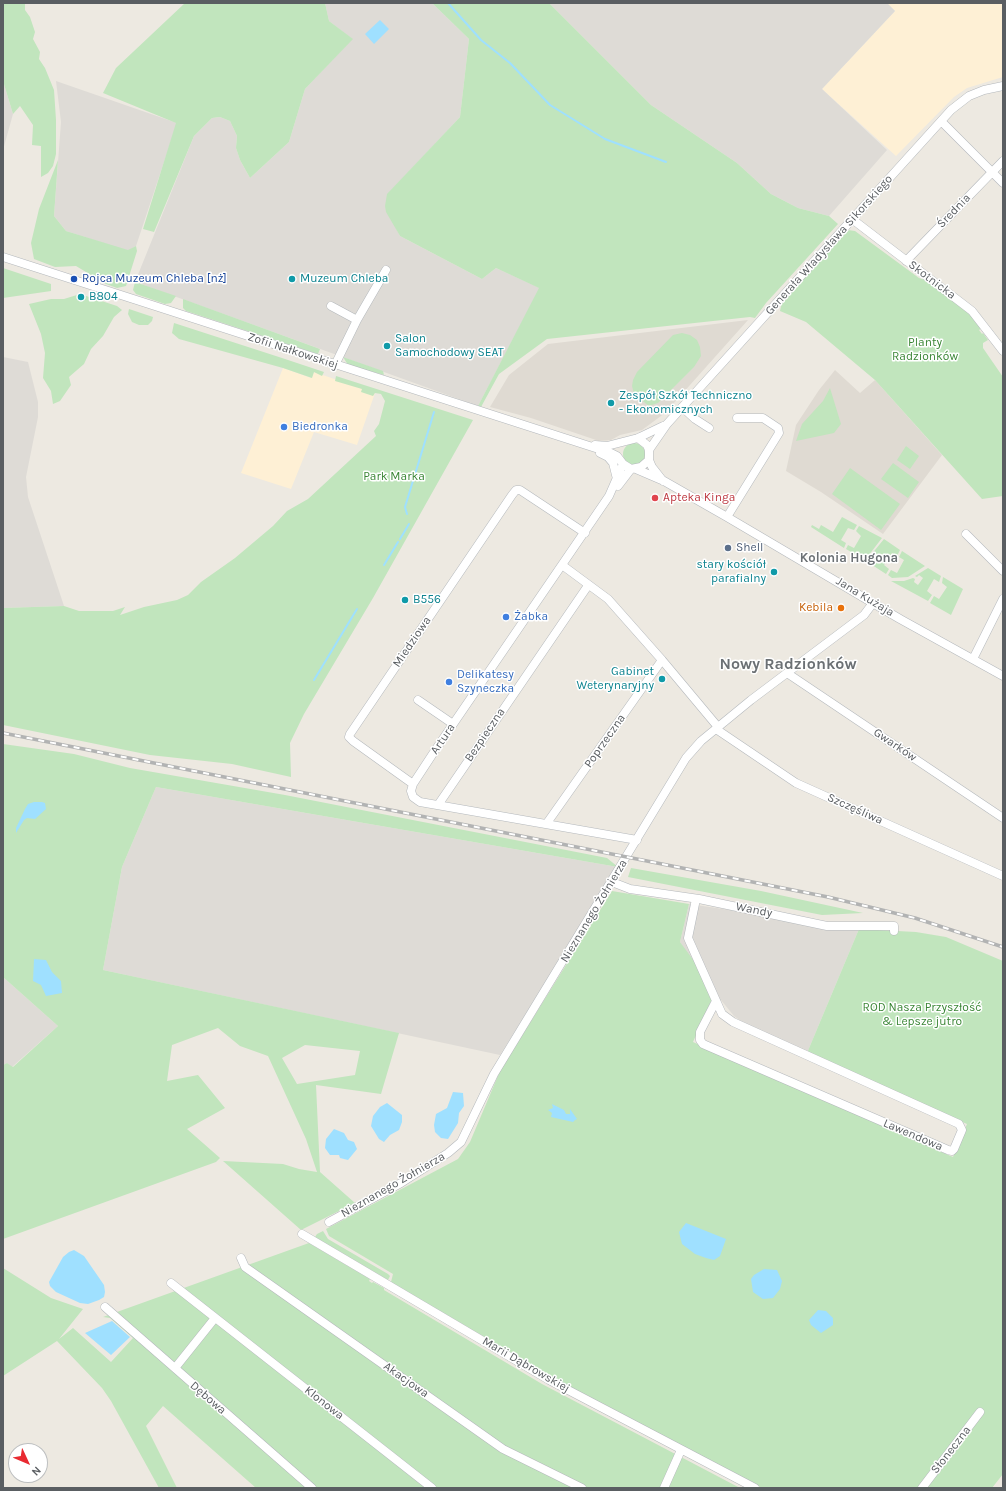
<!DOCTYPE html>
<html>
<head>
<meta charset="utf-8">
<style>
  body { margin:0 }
  #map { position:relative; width:1006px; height:1491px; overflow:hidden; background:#ede9e1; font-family:Karla,sans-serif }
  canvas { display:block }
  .frame { position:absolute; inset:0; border:4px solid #5a5e62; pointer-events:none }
  .north { position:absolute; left:8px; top:1443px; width:40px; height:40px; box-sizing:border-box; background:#fff; border:1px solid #bdbfc0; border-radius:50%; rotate:134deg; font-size:11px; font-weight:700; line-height:16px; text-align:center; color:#5a5e62 }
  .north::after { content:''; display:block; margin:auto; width:14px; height:18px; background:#e92a31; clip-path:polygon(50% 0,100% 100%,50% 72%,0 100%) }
</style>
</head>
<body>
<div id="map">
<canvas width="1006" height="1491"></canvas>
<div class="frame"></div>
<div class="north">N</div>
</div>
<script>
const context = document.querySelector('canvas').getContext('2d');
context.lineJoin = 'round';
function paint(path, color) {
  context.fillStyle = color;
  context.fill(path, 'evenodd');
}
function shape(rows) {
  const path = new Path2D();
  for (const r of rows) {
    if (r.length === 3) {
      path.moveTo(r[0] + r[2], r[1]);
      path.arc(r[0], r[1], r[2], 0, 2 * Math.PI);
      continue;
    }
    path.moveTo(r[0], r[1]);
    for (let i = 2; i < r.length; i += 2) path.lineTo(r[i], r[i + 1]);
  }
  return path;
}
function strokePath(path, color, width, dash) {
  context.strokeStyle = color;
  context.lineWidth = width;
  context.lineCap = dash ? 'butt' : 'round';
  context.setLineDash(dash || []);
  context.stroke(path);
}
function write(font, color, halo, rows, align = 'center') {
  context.font = font + ' Karla,sans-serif';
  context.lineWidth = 3;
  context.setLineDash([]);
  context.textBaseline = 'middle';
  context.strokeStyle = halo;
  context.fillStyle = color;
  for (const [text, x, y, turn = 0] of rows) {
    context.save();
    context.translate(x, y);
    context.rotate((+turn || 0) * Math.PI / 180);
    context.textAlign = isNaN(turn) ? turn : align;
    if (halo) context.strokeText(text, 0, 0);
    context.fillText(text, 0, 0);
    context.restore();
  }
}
const commercial = shape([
  [887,3,1003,3,1003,77,967,88,954,97,896,156,822,89,895,11],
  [283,368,311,378,314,372,375,393,357,445,314,432,291,489,241,473]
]);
const industrial = shape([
  [325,3,432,3,469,39,460,117,388,194,396,228,400,236,482,279,496,268,540,288,478,406,135,282,194,136,212,118,220,117,230,121,237,136,236,148,240,160,250,178,289,142,305,89,352,39,329,21],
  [549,3,887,3,895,11,822,89,887,150,829,216,798,208,771,194,737,163,651,105],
  [3,81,13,114,3,150],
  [56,81,177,123,136,246,128,251,66,231,54,216,61,122],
  [3,357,28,362,38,402,38,417,26,477,28,497,64,606,3,608],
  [156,787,618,867,500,1055,103,970,122,867],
  [689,904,859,929,807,1053,745,1024,734,1016,721,1000,712,999,680,942],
  [3,977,58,1026,12,1067,7,1063,3,1065]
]);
const education = shape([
  [748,320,665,413,642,430,620,435,611,440,599,441,531,418,490,407,509,375,548,344],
  [835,370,860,393,875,380,942,455,883,534,821,492,786,471,796,425,819,390]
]);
const green = shape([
  [3,3,25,3,25,10,30,17,35,32,33,39,40,52,39,59,45,68,54,90,56,120,56,154,53,166,48,173,41,177,41,146,32,145,33,125,20,106,13,114,3,81],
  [185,3,325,3,329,21,353,39,305,89,289,142,250,178,240,160,236,148,237,136,230,121,220,117,212,118,194,136,154,232,143,229,176,123,103,93,116,68],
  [432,3,549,3,651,105,737,163,771,194,798,208,829,216,838,224,766,303,755,318,750,317,547,339,499,374,481,407,478,406,539,288,496,268,482,279,400,236,386,212,385,206,387,194,460,117,469,39],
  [58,160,54,216,66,231,128,250,136,246,137,251,126,286,117,288,106,284,76,266,55,267,34,259,31,243,39,209],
  [848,230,855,231,919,278,928,281,968,312,982,328,979,330,982,334,983,333,988,340,983,343,983,348,1003,377,1003,496,982,499,875,380,806,322,780,311,782,302],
  [3,268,51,284,51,291,3,298],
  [135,282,176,296,171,303,165,304,136,294,133,290],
  [80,294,117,306,122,310,114,317,103,336,91,349,84,364,69,377,71,385,60,401,53,404,51,391,43,378,45,353,41,334,29,304,51,299,64,299],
  [183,299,320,349,318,354,186,311,183,308],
  [129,309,153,317,152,321,148,325,139,325,132,322,128,314],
  [174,323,282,358,324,372,322,376,314,372,312,378,283,368,179,339,172,333],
  [682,333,690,335,697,340,700,347,701,356,694,367,658,403,649,406,634,394,632,386,633,380,637,372,673,335],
  [343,357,383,371,384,375,348,365],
  [336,376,473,420,373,598,304,714,290,743,291,777,232,764,150,755,3,725,3,608,64,606,79,611,113,611,125,607,120,615,144,607,177,600,188,595,201,582,235,558,273,526,287,511,308,499,376,436,374,431,379,424,385,401,381,394,375,393,373,396,361,392,362,389,335,381],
  [830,388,841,424,834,433,796,441,802,424,823,401],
  [634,454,11],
  [906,446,919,456,910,469,897,460],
  [893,463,919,482,908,498,881,479],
  [850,468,900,504,881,530,832,494],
  [842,517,857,525,854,530,848,528,841,540,846,543,844,548,811,527,812,525,819,529,821,525,833,532],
  [859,526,882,538,865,560,846,549,848,545,854,548,861,536,856,531],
  [884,539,900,550,897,556,892,553,884,565,889,569,886,574,866,561],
  [902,551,925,566,908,577,892,578,888,575,891,570,897,573,904,560,899,557],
  [928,568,941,576,939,582,934,579,927,591,932,595,928,601,891,581,904,581,913,578,915,579,914,582,918,585,923,578,919,575,917,577,915,576],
  [943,577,963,589,951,615,930,603,934,596,939,599,947,587,942,583],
  [3,744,74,754,130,768,285,795,607,858,618,867,156,787,122,867,103,970,399,1033,381,1094,316,1085,320,1172,355,1203,301,1230,223,1161,283,1164,299,1169,317,1172,306,1139,268,1056,240,1046,218,1028,172,1045,167,1081,198,1075,225,1108,187,1129,220,1158,216,1162,3,1239,3,1065,7,1063,13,1067,58,1026,3,977],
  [305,1045,360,1051,355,1075,297,1084,282,1058],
  [631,868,761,891,863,913,822,915,628,877],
  [612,891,689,904,680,942,697,965,712,999,693,1042,953,1157,967,1124,807,1053,859,929,916,932,946,937,1003,961,1003,1474,992,1488,762,1488,564,1384,391,1282,393,1274,329,1236,326,1229,458,1159,470,1142,500,1071],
  [323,1231,328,1239,388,1274,390,1276,388,1280,315,1237,317,1234],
  [309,1243,370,1279,369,1281,372,1283,373,1282,384,1288,384,1290,389,1293,542,1384,740,1488,256,1488,163,1406,146,1426,177,1488,159,1488,111,1401,102,1388,57,1341,3,1376,3,1268,51,1298,83,1309,59,1339,73,1328,111,1362,133,1338,110,1318,103,1317]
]);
const water = shape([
  [380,20,389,29,374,44,365,34],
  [34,802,42,802,45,803,46,809,35,819,27,818,24,820,16,833,16,828,25,809,28,804],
  [34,959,46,960,52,972,61,981,62,993,46,996,41,985,33,981],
  [453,1092,463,1093,464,1106,459,1113,458,1123,448,1139,441,1138,435,1132,434,1125,436,1114,447,1108],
  [387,1103,402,1115,402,1122,399,1130,390,1135,384,1142,379,1139,371,1126,373,1116,380,1107],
  [552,1104,564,1110,566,1114,570,1114,570,1109,577,1119,575,1120,573,1122,551,1117,552,1113,548,1110,553,1108],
  [334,1129,344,1133,348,1140,354,1142,357,1149,348,1160,340,1158,339,1155,330,1155,325,1148,326,1139],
  [686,1223,726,1239,720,1256,714,1260,706,1258,695,1254,682,1244,679,1232],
  [74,1250,84,1256,104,1285,105,1292,104,1297,99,1300,88,1304,80,1303,56,1292,50,1286,49,1282,63,1257,69,1252],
  [764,1269,777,1270,782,1281,780,1289,773,1298,763,1299,753,1292,751,1279,754,1275],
  [818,1310,826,1311,833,1318,833,1325,821,1333,811,1325,809,1320],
  [112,1321,130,1337,111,1355,85,1333]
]);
const stream = shape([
  [448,3,481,40,510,63,550,105,605,139,666,162],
  [407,514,405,507,434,412],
  [400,539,409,524],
  [384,565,398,542],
  [314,680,357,609]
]);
const minor = shape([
  [941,121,1003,183],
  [852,219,972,311,1003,351],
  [3,257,611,453,617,456,623,464,631,469,641,467,649,460,649,450,647,445,638,438],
  [906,261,1003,161],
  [331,306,357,320],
  [335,365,357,320,386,270],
  [682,407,695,419,709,428],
  [595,445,607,446,638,438,663,426],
  [649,450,667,424,951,110,969,96,984,90,1003,86],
  [600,453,608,457,613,463,617,479],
  [649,460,652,467,663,481],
  [623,464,609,496,434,752,413,784,411,791,413,797,420,802,637,840],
  [636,469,664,481,727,517,900,619,1003,676],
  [618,486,631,469],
  [727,517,779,433,778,428,763,418,737,418],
  [966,534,1003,571],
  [562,565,608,599,662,660,718,727],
  [973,659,1003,599],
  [787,673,1003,818],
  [418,700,453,724],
  [716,729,796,783,1003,876],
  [413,784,353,741,349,737,350,734,512,495,516,490,520,490,585,533],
  [438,805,587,587],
  [547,823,662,660],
  [612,882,630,889,699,899,827,926,894,926,894,931],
  [696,899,688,938,722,1014,733,1022,959,1124,962,1130,954,1149,952,1151,948,1150,703,1044,700,1040,700,1032,716,1001],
  [329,1222,401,1183,448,1153,461,1142,494,1074,686,758,701,741,751,700,864,615,873,603],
  [302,1234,549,1380,755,1488],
  [241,1258,245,1267,503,1449,582,1488],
  [171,1283,432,1488],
  [105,1307,312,1488],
  [175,1368,215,1318],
  [664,1488,681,1450],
  [922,1488,980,1412]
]);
const rail = shape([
  [3,733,828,897,915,918,1003,947]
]);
const markers = [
  [74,279,4,"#1a4fb4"],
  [292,279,4,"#0f9aa8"],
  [81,297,4,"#0f9aa8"],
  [387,346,4,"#0f9aa8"],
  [611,403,4,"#0f9aa8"],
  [284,427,4,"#3f7fe0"],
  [655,498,4,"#e0444e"],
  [728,548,4,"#5c6f8a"],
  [774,572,4,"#0f9aa8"],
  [405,600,4,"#0f9aa8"],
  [841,608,4,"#e8710a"],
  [506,617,4,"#3f7fe0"],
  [662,679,4,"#0f9aa8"],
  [449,682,4,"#3f7fe0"]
];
const streetNames = [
  ["Średnia",954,211,-46],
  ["Generała Władysława Sikorskiego",829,245,-48],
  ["Skotnicka",932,280,37],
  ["Zofii Nałkowskiej",293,351,18],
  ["Jana Kużaja",865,597,31],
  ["Miedziowa",412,642,-56],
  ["Bezpieczna",485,735,-56],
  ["Artura",443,739,-56],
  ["Poprzeczna",605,741,-55],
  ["Gwarków",895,745,34],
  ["Szczęśliwa",855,809,24],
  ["Wandy",754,910,11],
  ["Nieznanego Żołnierza",594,911,-59],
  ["Lawendowa",913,1135,23],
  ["Nieznanego Żołnierza",393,1185,-30],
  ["Marii Dąbrowskiej",526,1365,30],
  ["Akacjowa",406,1380,35],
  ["Dębowa",208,1398,41],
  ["Klonowa",324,1403,38],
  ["Słoneczna",951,1450,-52]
];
const transitNames = [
  ["Rojca Muzeum Chleba [nż]",82,279]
];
const cultureNames = [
  ["Muzeum Chleba",300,279],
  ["B804",89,297],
  ["Salon",395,339],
  ["Samochodowy SEAT",395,353],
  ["Zespół Szkół Techniczno",619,396],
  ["- Ekonomicznych",619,410],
  ["stary kościół",766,565,"right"],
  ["parafialny",766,579,"right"],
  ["B556",413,600],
  ["Gabinet",654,672,"right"],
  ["Weterynaryjny",654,686,"right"]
];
const parkNames = [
  ["Planty",925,343],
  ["Radzionków",925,357],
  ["Park Marka",394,477],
  ["ROD Nasza Przyszłość",922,1008],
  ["& Lepsze jutro",922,1022]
];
const shopNames = [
  ["Biedronka",292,427],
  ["Żabka",514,617],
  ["Delikatesy",457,675],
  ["Szyneczka",457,689]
];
const healthNames = [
  ["Apteka Kinga",663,498]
];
const serviceNames = [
  ["Shell",736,548]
];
const foodNames = [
  ["Kebila",833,608]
];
const neighbourhoodNames = [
  ["Kolonia Hugona",849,558]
];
const districtNames = [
  ["Nowy Radzionków",788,664]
];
paint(commercial, '#fef0d5');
paint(industrial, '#dedbd6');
paint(education, '#dfdad2');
paint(green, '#c1e5bd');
paint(water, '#9fe0ff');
strokePath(stream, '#9fe0ff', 2);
strokePath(minor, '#b4b8bc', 9);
strokePath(minor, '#fff', 8);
strokePath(rail, '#b2b3b3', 3.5);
strokePath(rail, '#fff', 2, [6]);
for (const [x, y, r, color] of markers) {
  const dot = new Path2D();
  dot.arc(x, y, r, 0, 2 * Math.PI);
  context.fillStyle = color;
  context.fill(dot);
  strokePath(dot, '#fff', 1.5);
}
write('12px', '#5a5e62', '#fff', streetNames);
write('12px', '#164399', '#fff', transitNames, 'left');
write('12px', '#0d838f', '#fff', cultureNames, 'left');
write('12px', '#3a8635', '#fff', parkNames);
write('12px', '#366cbe', '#fff', shopNames, 'left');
write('12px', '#be3a42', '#fff', healthNames, 'left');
write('12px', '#4e5e75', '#fff', serviceNames, 'left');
write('12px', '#c56008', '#fff', foodNames, 'right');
write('bold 13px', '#6b7074', '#fff', neighbourhoodNames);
write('bold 16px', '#6b7074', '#fff', districtNames);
</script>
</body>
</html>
